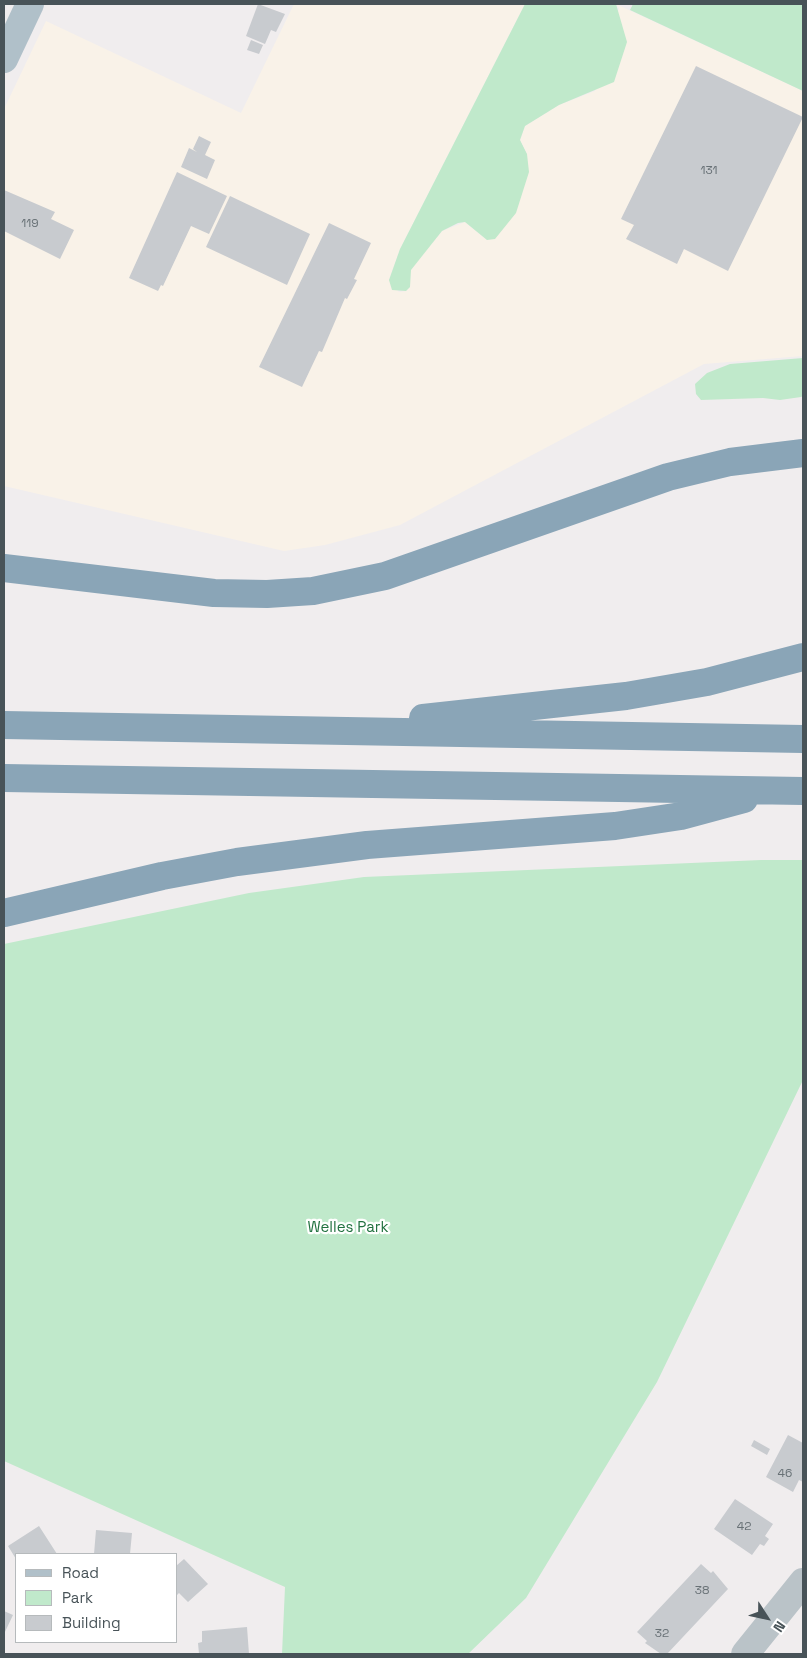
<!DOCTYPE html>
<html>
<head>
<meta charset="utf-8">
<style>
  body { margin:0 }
  #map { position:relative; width:807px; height:1658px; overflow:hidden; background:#f0edee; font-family:"Space Grotesk",sans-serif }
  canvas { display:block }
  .frame { position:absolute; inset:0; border:5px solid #485358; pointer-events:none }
  .legend { position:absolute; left:15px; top:1553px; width:162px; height:90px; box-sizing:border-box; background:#fff; border:1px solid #b6babc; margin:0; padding:6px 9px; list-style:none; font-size:15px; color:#485358 }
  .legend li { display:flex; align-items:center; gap:10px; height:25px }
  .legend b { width:25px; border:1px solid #b6babc }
  .north { position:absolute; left:742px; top:1593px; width:50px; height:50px; -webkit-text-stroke:4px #fff; paint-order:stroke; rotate:125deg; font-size:14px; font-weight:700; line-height:20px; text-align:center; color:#485358 }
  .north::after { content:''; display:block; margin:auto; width:18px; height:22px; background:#485358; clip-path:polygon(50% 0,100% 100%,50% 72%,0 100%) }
</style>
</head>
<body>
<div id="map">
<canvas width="807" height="1658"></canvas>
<div class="frame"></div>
<ul class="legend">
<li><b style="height:6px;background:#b0c0c9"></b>Road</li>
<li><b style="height:14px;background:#c0e9cb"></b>Park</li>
<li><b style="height:14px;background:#c8cbcf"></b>Building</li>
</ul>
<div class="north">N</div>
</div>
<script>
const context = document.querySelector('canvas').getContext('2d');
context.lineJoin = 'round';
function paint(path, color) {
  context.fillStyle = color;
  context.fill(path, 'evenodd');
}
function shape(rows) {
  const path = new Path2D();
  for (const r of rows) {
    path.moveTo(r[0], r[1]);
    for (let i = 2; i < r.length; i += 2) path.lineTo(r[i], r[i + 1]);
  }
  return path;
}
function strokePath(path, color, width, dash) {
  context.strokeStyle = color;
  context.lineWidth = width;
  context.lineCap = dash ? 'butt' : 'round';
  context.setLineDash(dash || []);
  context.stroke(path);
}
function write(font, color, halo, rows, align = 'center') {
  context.font = font + ' "Space Grotesk",sans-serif';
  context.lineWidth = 4.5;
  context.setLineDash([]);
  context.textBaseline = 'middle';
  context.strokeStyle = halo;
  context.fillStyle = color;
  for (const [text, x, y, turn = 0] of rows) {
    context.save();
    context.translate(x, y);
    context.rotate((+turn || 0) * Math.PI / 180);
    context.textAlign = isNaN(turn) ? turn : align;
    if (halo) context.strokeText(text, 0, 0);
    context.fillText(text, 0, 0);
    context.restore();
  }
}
const commercial = shape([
  [294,4,525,4,400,249,389,280,399,292,406,291,410,287,410,270,442,231,465,222,487,240,527,154,520,140,525,126,559,105,595,91,619,8,616,4,803,91,803,356,704,364,400,525,325,545,284,551,4,486,4,109,46,21,241,113]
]);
const green = shape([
  [525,4,616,4,627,42,614,82,559,105,525,126,520,140,527,154,529,172,516,213,495,239,487,240,465,222,458,223,442,231,411,270,410,287,406,291,392,290,389,280,400,249],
  [633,4,803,4,803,91,630,10],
  [803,358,803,396,801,397,780,400,763,398,701,400,696,394,695,384,707,373,730,364],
  [761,860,803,860,803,1080,657,1382,526,1598,468,1654,282,1654,285,1587,4,1461,4,944,249,893,364,877]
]);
const building = shape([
  [258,4,285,14,276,32,271,30,265,44,246,36],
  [251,40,263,45,259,54,247,50],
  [696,66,803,117,728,271,684,249,677,264,626,239,634,225,621,219],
  [199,136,211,142,205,155,215,160,207,179,181,167,189,148,197,152,193,149],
  [177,172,227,196,209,234,191,226,163,286,161,285,158,291,129,278],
  [4,190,55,212,51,219,74,230,60,259,4,231],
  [230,196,310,234,287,285,206,247],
  [329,223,371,243,354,279,357,280,347,299,345,298,322,352,319,351,302,387,259,367],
  [788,1435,803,1443,803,1482,799,1480,793,1492,766,1477],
  [754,1440,770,1449,767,1455,751,1446],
  [735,1499,773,1524,765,1536,769,1539,764,1546,760,1544,752,1555,714,1529],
  [39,1526,57,1554,16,1554,16,1559,8,1546],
  [96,1530,132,1533,130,1554,94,1554],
  [184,1559,208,1584,188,1602,179,1593,176,1596,176,1566],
  [701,1564,711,1573,713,1571,728,1589,667,1654,661,1654,645,1643,647,1641,637,1632],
  [4,1611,13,1615,4,1634],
  [247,1627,249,1654,199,1654,198,1643,202,1642,202,1631]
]);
const minor = shape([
  [745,1654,803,1582]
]);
const major = shape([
  [4,59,30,4]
]);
const highway = shape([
  [4,568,214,593,267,594,313,591,385,576,668,477,730,462,803,453],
  [423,718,626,696,707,682,803,657],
  [4,725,803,739],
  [4,778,803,791],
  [4,913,162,876,237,862,367,845,615,826,681,816,744,799]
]);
const numberNames = [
  ["131",709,171],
  ["119",30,224],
  ["46",785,1474],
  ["42",744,1527],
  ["38",702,1591],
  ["32",662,1634]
];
const parkNames = [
  ["Welles Park",348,1228]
];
paint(commercial, '#f9f2e8');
paint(green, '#c0e9cb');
paint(building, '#c8cbcf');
strokePath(minor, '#bac3c8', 28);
strokePath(major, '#b0c0c9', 28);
strokePath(highway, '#8aa5b7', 28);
write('12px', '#687176', null, numberNames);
write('15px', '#21713f', '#fff', parkNames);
</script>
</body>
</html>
